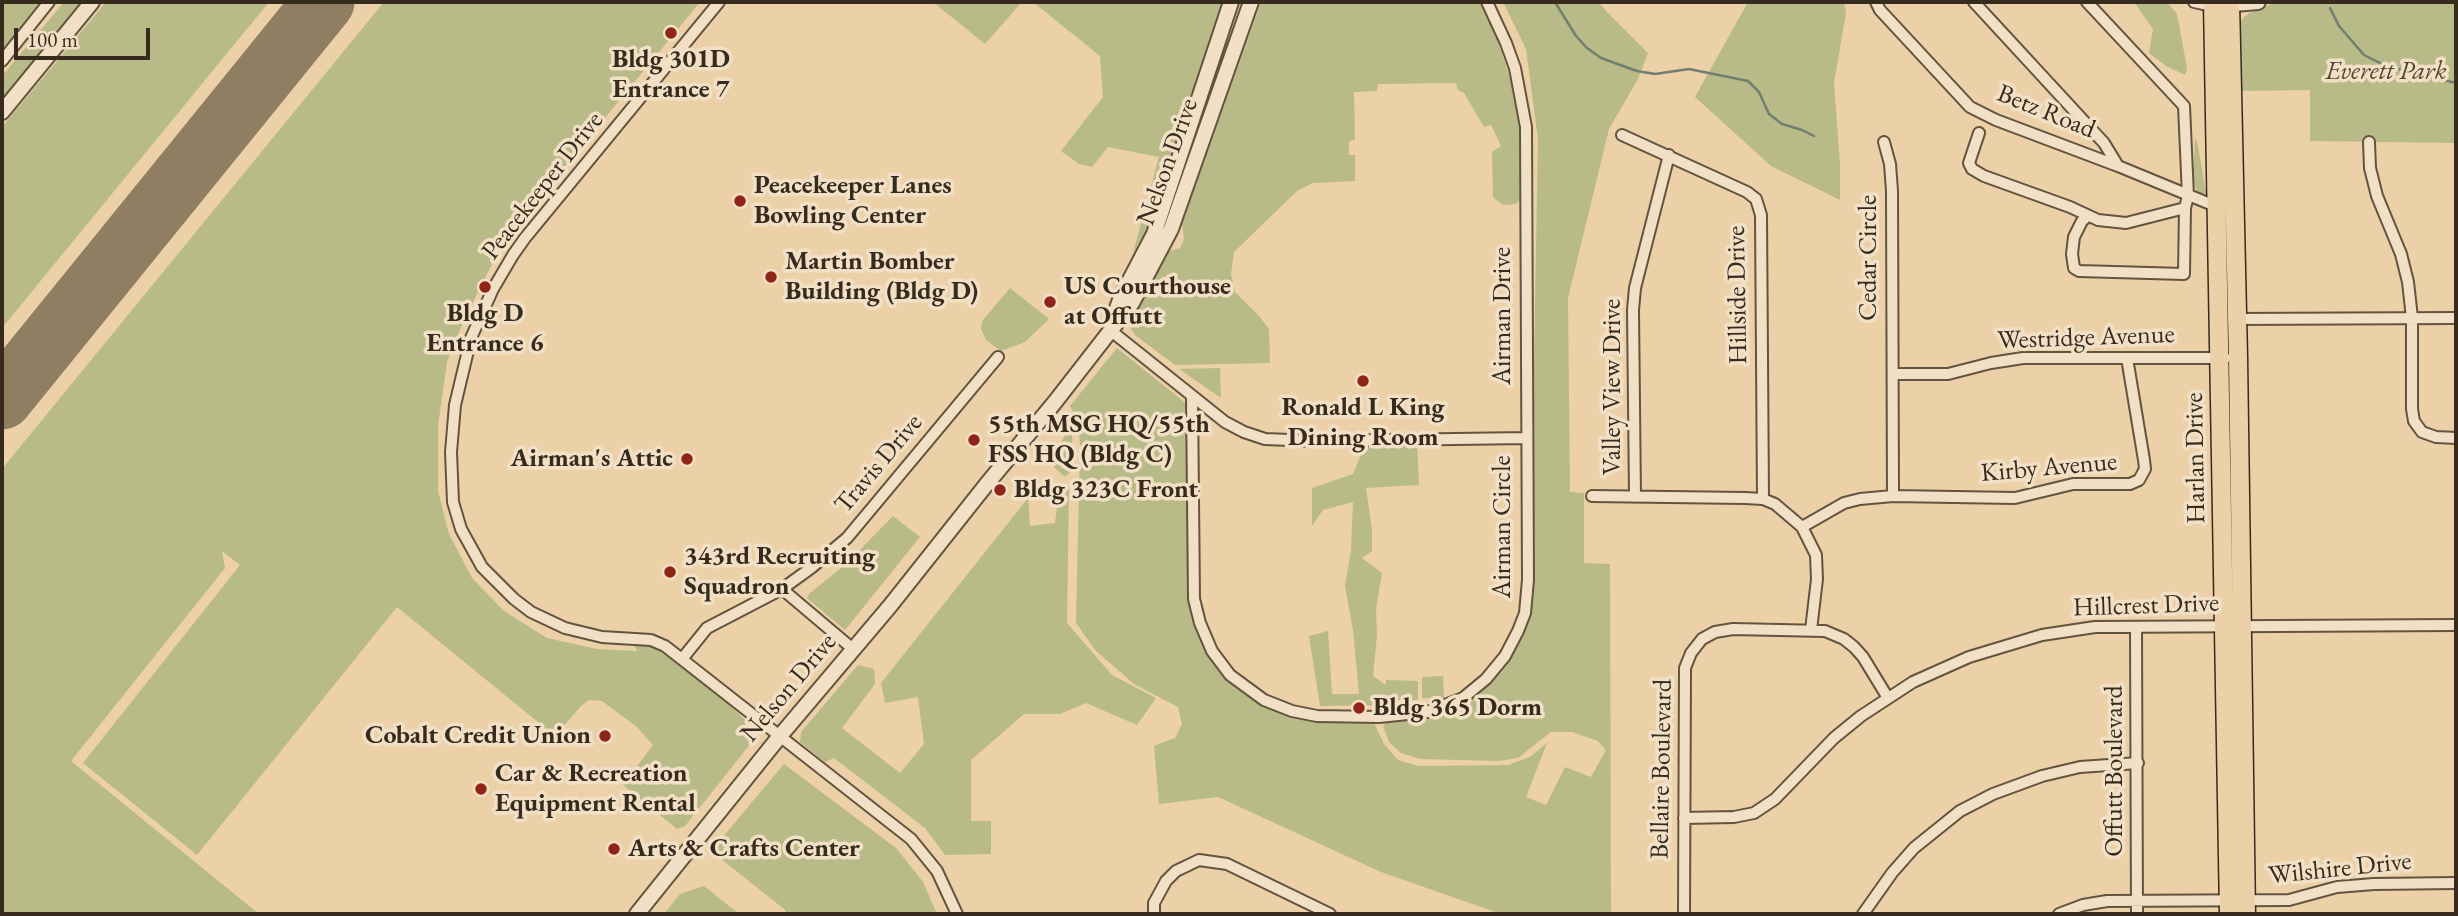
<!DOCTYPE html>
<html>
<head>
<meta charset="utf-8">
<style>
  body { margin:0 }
  #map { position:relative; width:2458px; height:916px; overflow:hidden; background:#ebd0a8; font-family:"EB Garamond",serif }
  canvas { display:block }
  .frame { position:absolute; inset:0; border:4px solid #362b1c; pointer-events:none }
  .scale { position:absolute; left:14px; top:28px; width:136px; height:32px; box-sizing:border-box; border:4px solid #362b1c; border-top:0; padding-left:9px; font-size:21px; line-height:24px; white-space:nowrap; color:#362b1c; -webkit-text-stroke:5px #f2e0c6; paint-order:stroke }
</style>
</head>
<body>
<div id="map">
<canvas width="2458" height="916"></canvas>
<div class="frame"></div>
<div class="scale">100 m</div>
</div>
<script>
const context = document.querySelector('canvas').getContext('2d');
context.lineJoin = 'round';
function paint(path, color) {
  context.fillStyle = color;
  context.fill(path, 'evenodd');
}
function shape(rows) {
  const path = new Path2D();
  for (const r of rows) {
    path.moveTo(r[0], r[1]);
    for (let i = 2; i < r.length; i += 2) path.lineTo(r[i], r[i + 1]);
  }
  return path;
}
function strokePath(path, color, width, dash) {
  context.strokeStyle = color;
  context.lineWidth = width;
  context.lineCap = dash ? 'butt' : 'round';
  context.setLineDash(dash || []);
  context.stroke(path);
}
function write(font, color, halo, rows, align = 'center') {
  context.font = font + ' "EB Garamond",serif';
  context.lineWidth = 7;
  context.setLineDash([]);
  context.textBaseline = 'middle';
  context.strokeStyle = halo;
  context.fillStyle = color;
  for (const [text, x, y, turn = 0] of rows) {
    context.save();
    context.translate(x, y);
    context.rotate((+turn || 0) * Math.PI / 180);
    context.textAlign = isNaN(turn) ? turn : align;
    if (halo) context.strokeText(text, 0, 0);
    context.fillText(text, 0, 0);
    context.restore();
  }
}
const green = shape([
  [2,2,41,2,2,51],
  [64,2,84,2,2,102,2,76],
  [106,2,269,2,2,328,2,127],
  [384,2,700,2,503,242,464,320,447,362,438,426,438,491,449,534,472,578,504,611,547,638,597,649,637,651,634,644,654,644,720,696,759,733,685,826,677,829,623,785,653,745,637,727,602,701,589,700,581,706,555,736,397,607,197,855,83,763,240,565,222,551,225,568,71,761,259,914,2,914,2,469],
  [933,2,1022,2,985,44],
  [1033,2,1223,2,1145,233,1133,253,1159,157,1108,147,1092,167,1079,164,1061,151,1103,97,1100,56],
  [1261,2,1479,2,1496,36,1512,83,1520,131,1522,198,1516,204,1503,205,1493,197,1492,152,1501,146,1491,125,1484,127,1464,93,1458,90,1456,83,1378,84,1377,91,1354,92,1355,140,1349,141,1349,155,1355,155,1355,181,1313,183,1297,191,1234,252,1231,274,1235,292,1260,317,1269,329,1270,363,1175,365,1135,335,1131,329,1130,323,1169,251,1180,248,1184,239,1182,224],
  [1503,2,1599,2,1605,10,1648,53,1638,79,1609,129,1568,298,1570,492,1584,493,1584,563,1610,564,1611,914,1501,914,1381,872,1218,797,1159,804,1154,746,1175,738,1182,724,1178,707,1134,684,1095,650,1076,623,1080,444,1078,421,1070,406,1117,348,1188,405,1189,586,1193,618,1202,641,1220,670,1248,696,1274,710,1307,720,1373,721,1384,744,1398,760,1419,766,1508,765,1530,757,1547,743,1526,797,1546,805,1565,767,1591,777,1606,750,1598,741,1572,732,1551,732,1518,758,1499,761,1420,759,1401,753,1389,742,1383,726,1387,722,1434,715,1476,695,1508,663,1528,623,1534,584,1534,362,1538,139,1526,49],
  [1748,2,1844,2,1846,13,1834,83,1840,164,1840,200,1771,166,1695,97],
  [2134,2,2167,2,2177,14,2187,68,2185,75,2166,66,2149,53,2153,29],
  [2277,2,2456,2,2456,143,2310,141,2310,90,2241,91,2240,21,2249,13],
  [2195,137,2198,146,2206,193,2198,193,2193,181],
  [1010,288,1049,319,1025,342,1001,351,986,340,981,329,982,321],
  [1220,368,1221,398,1179,369],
  [1065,435,1072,435,1073,469,1065,477,1054,467,1067,447,1061,443],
  [1417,444,1419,485,1366,488,1372,530,1372,551,1362,558,1382,573,1376,609,1377,635,1373,676,1386,685,1386,680,1418,681,1418,700,1393,700,1395,705,1320,706,1309,636,1328,631,1332,694,1359,694,1353,630,1345,586,1351,550,1353,502,1323,510,1312,526,1312,488,1353,474,1365,445],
  [1069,488,1067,623,1112,675,1156,698,1137,725,1086,703,1060,714,1024,714,971,760,971,821,991,821,991,854,945,855,925,828,834,758,825,762,800,742,801,732,858,665,874,669,875,684,842,728,900,773,924,744,918,697,885,703,881,683,1028,498,1030,526,1055,523,1058,498],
  [893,516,920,537,845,630,807,598,809,594,847,563],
  [1443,676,1444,698,1422,698,1422,677],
  [784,764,896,848,923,882,937,914,787,914,784,909,711,851],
  [704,886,739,914,664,914,680,894]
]);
const stream = shape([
  [1555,2,1576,36,1587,48,1601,58,1637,71,1655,74,1689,69,1748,81,1759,92,1769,114,1782,124,1802,130,1814,136],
  [2330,8,2339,26,2364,55,2386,66,2456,83]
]);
const runway = shape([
  [2,399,324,2]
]);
const minor = shape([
  [719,2,525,238,513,255,493,289,471,338,455,405,451,452,453,502,461,529,482,567,514,599,531,612,565,628,602,637,651,640,665,646,911,839,937,871,957,914],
  [1876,2,1880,10,1970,107,1996,120,2118,166],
  [1974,2,2104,143,2118,166,2220,208],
  [2087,2,2184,106,2188,196,2185,208,2184,274,2079,271,2074,268,2072,254,2074,237,2082,221,2088,216],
  [2194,2,2213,6],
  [2,61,49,2],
  [1979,133,1969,163,1972,169,1984,176,2070,207,2098,220,2126,223,2185,208],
  [1622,135,1747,192,1756,199,1761,215,1763,499],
  [1884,142,1890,164,1892,191,1893,496],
  [2369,142,2370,168,2377,196,2401,254,2408,282,2412,318,2412,409,2414,421,2422,432,2436,437,2456,438],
  [2233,319,2456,318],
  [1110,330,1225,422,1244,432,1265,439,1315,441,1526,438],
  [1894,374,1948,374,1991,363,2023,358,2225,358],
  [1192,396,1194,599,1200,623,1212,651,1230,675,1264,700,1292,711,1317,716,1379,717,1427,712,1463,698,1486,679,1505,656,1518,631,1525,613,1528,580,1526,127,1515,68,1506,43,1487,2],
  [1592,496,1745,498,1763,499,1775,504,1802,527,1816,555,1817,579,1811,630],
  [1635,497,1633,310,1635,288,1669,155],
  [1802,527,1844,503,1860,499,1893,496,2015,498,2073,484,2130,484,2139,480,2145,469,2144,460,2127,358],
  [782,589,853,649],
  [2136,628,2137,914],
  [682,659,707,628,782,589,811,568,847,538,998,357],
  [1684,818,1734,817,1754,813,1775,799,1834,738,1861,716,1913,682,1969,657,2042,635,2095,627,2456,625],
  [1154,914,1154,903,1166,881,1176,871,1199,860,1227,864,1330,914],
  [1684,914,1685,668,1691,653,1702,639,1715,632,1733,629,1825,631,1844,639,1854,647,1863,657,1888,698],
  [1863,914,1892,873,1914,848,1960,811,1993,794,2042,776,2080,767,2138,763],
  [2059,914,2083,905,2107,901,2289,900,2337,887,2374,884,2456,883]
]);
const tertiary = shape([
  [2222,5,2258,2],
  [2,112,92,2],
  [1111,325,1121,297,1154,234,1231,2],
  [637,914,780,736,890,606,986,485,1055,402,1132,303,1171,229,1251,2]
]);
const primary = shape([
  [2213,2,2229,914],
  [2230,2,2238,357,2246,914]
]);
const markers = [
  [671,33,7,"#8f2418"],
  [740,201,7,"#8f2418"],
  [771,277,7,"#8f2418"],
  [485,287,7,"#8f2418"],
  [1050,302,7,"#8f2418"],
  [1363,381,7,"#8f2418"],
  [974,440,7,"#8f2418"],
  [687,459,7,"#8f2418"],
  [1000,490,7,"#8f2418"],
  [670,572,7,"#8f2418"],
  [1359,708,7,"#8f2418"],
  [605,736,7,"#8f2418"],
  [481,789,7,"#8f2418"],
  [614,849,7,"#8f2418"]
];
const poiNames = [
  ["Bldg 301D",671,60,"center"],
  ["Entrance 7",671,90,"center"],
  ["Peacekeeper Lanes",754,186],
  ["Bowling Center",754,216],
  ["Martin Bomber",785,262],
  ["Building (Bldg D)",785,292],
  ["US Courthouse",1064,287],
  ["at Offutt",1064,317],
  ["Bldg D",485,314,"center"],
  ["Entrance 6",485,344,"center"],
  ["Ronald L King",1363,408,"center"],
  ["Dining Room",1363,438,"center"],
  ["55th MSG HQ/55th",988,425],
  ["FSS HQ (Bldg C)",988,455],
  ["Airman's Attic",673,459,"right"],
  ["Bldg 323C Front",1014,490],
  ["343rd Recruiting",684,557],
  ["Squadron",684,587],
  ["Bldg 365 Dorm",1373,708],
  ["Cobalt Credit Union",591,736,"right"],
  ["Car & Recreation",495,774],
  ["Equipment Rental",495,804],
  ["Arts & Crafts Center",628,849]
];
const parkNames = [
  ["Everett Park",2386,72]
];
const streetNames = [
  ["Betz Road",2046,112,22],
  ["Nelson Drive",1168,162,-70],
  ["Peacekeeper Drive",543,186,-52],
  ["Cedar Circle",1869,258,-90],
  ["Hillside Drive",1738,295,-91],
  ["Airman Drive",1503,316,-90],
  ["Westridge Avenue",2086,338,-2],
  ["Valley View Drive",1613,387,-90],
  ["Harlan Drive",2196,458,-91],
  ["Travis Drive",879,464,-50],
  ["Kirby Avenue",2049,468,-5],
  ["Airman Circle",1503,527,-90],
  ["Hillcrest Drive",2146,606,-2],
  ["Nelson Drive",789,688,-50],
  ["Bellaire Boulevard",1662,769,-89],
  ["Offutt Boulevard",2115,771,-90],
  ["Wilshire Drive",2340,869,-6]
];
paint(green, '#b8bb87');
strokePath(stream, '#717f71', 2.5);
strokePath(runway, '#907e62', 61);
strokePath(minor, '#63543f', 14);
strokePath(tertiary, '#63543f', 18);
strokePath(primary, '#362b1c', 21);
strokePath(minor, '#f2e0c6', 10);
strokePath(tertiary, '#f2e0c6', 14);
strokePath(primary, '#ebd0a8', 18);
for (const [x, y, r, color] of markers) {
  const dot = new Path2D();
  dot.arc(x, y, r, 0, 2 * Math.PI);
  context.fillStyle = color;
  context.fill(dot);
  strokePath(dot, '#f2e0c6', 2.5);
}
write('bold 26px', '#362b1c', '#f2e0c6', poiNames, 'left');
write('italic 26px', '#504831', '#f2e0c6', parkNames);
write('26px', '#362b1c', '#f2e0c6', streetNames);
</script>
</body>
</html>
